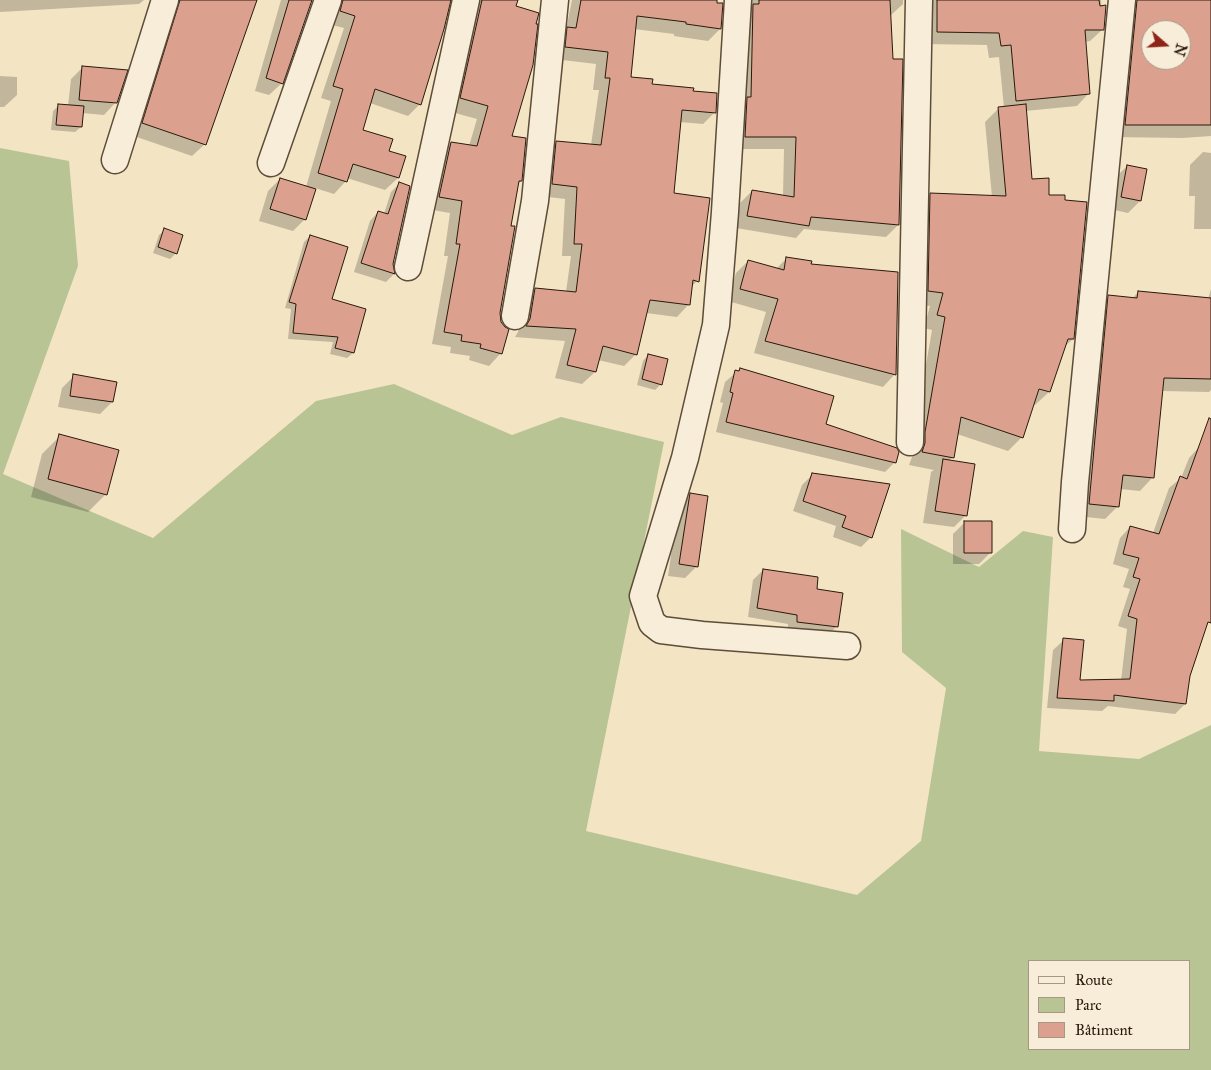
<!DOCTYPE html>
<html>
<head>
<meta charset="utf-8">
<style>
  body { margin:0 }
  #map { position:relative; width:1211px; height:1070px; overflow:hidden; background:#f3e4c3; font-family:"IM FELL Great Primer",serif }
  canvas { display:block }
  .legend { position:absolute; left:1028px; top:960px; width:162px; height:90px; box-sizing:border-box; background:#f7edd8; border:1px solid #a59886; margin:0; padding:6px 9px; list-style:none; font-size:15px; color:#29190c }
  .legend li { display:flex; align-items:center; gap:10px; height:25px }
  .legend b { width:25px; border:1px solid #a59886 }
  .north { position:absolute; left:1141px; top:20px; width:50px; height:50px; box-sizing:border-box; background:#f7edd8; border:1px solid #a59886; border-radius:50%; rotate:109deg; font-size:14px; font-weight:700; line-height:20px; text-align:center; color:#29190c }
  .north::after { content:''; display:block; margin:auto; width:18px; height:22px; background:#8f2418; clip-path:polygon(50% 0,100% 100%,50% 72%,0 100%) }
</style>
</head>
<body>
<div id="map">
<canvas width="1211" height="1070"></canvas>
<ul class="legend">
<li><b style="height:6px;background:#f7edd8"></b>Route</li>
<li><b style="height:14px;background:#b9c495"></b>Parc</li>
<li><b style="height:14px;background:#dca08f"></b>Bâtiment</li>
</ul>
<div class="north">N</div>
</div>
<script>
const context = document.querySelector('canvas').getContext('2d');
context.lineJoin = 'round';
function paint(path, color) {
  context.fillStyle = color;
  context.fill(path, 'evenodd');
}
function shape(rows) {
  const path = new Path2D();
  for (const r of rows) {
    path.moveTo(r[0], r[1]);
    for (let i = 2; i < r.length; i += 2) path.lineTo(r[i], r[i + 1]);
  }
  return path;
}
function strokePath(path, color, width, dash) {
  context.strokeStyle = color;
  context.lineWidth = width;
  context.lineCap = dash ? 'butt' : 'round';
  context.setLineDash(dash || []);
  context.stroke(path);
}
const green = shape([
  [0,148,69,161,78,266,3,474,153,538,316,401,394,384,512,435,561,417,664,442,586,831,857,895,921,841,946,688,902,652,901,529,979,567,1023,531,1053,537,1039,751,1139,759,1211,725,1211,1070,0,1070],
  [1030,961,1190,961,1190,1049,1030,1049]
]);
const shadow = shape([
  [0,0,144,0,139,4,0,12],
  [161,0,255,0,205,144,192,156,131,135],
  [281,0,311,0,282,83,269,95,255,91],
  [324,0,449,0,420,104,408,116,370,103,361,131,387,152,398,178,385,190,347,178,346,181,334,194,315,188,305,219,293,231,259,221,268,191,280,179,306,187,331,101,321,98,344,28,328,24],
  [462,0,515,0,510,137,521,181,518,184,509,227,499,313,501,353,489,366,469,360,470,356,450,353,451,347,432,344,448,256,444,256,450,213,427,209,439,155,451,143,469,146,477,119,448,111],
  [572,0,716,0,720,29,708,41,674,36,674,34,634,29,629,78,651,85,692,92,715,112,703,124,680,122,672,194,697,281,691,287,689,304,677,317,646,313,636,354,624,366,598,360,595,372,582,384,555,378,565,341,515,337,518,332,523,302,536,290,566,292,571,256,562,256,565,199,540,196,544,154,557,142,591,145,599,90,593,90,596,64,554,59,556,41,566,30],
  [748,0,903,0,903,4,890,16,892,60,902,60,898,225,886,237,804,229,796,238,736,228,740,203,752,191,783,196,784,149,733,149],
  [915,0,1101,0,1103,29,1090,41,1084,42,1089,93,1077,106,1025,111,1031,180,1048,197,1073,339,1064,347,1049,392,1035,405,1033,404,1022,437,1008,451,957,434,953,457,949,461,966,515,954,527,923,523,931,472,934,470,909,465,912,457,912,446,932,330,924,328,930,306,915,304,917,208,931,194,992,197,985,122,999,108,1004,108,999,57,989,58,987,45,925,44],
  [1211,0,1211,136,1182,138,1112,137,1124,14,1137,1],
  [1151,30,1181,30,1181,60,1151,60],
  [83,67,116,102,104,115,82,113,81,127,75,132,51,130,53,111,59,105,68,106,71,79],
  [0,76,17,77,17,95,4,107,0,107],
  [1203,152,1211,153,1211,229,1194,229,1195,196,1189,196,1190,165],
  [1127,166,1140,201,1128,213,1110,209,1115,178],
  [399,184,392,264,394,274,386,282,354,272,370,221,378,212,384,214,391,192],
  [165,230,176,253,170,259,153,253,159,235],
  [310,236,330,300,365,310,353,353,347,358,330,354,333,342,288,339,291,309,285,308,304,242],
  [787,258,810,265,895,374,883,387,754,353,766,312,728,301,736,273,748,261,776,269],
  [1211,289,1211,390,1209,392,1162,391,1152,478,1140,491,1120,489,1118,506,1105,519,1076,516,1096,309,1109,297,1132,299,1138,292,1208,299],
  [648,355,661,384,655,390,637,385,643,361],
  [740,369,824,425,895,462,885,472,716,432,723,403,720,402,725,382],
  [74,376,112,402,100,414,58,407,62,388],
  [60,436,106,494,88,512,31,497,42,454],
  [1199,447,1211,451,1211,615,1209,622,1205,626,1189,676,1185,704,1175,714,1108,706,1102,711,1047,708,1053,650,1064,640,1079,681,1121,681,1127,629,1118,626,1130,589,1123,587,1129,569,1113,564,1120,538,1130,527,1153,533,1169,488,1181,478,1189,458],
  [812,475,871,537,861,547,833,537,836,526,793,511,802,485],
  [690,495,697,566,685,578,668,576,678,507],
  [965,522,991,552,979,564,953,564,953,534],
  [763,570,837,626,827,636,787,631,788,624,748,617,753,580]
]);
const building = shape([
  [180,0,257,0,206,145,142,123,180,0],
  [289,0,312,0,283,84,266,78,289,0],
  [343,0,451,0,444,29,421,105,375,89,363,130,393,139,389,151,406,156,399,178,353,164,347,182,318,173,343,89,333,86,355,16,340,11,343,0],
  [482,0,518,0,516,6,539,13,536,24,538,24,533,65,512,136,526,138,522,181,519,181,511,226,515,226,500,313,501,322,505,327,509,329,502,354,480,348,481,344,461,341,462,335,444,332,460,244,456,244,462,201,439,197,451,142,477,146,488,106,460,98,482,0],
  [581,0,717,0,717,3,723,3,721,29,686,24,686,22,637,16,631,77,653,79,652,84,694,88,693,91,717,93,716,113,682,110,674,193,710,198,699,282,693,280,690,305,650,300,637,355,603,346,596,372,567,365,576,329,526,326,530,319,535,288,576,292,582,244,574,244,577,187,552,184,556,141,601,145,610,78,605,78,608,52,565,47,567,27,576,28,581,0],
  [759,0,890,0,893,59,903,59,899,225,811,217,809,226,747,216,752,190,794,197,796,137,745,137,747,97,751,97,753,4,759,4,759,0],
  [937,0,1099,0,1100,6,1106,5,1104,30,1085,30,1090,94,1016,101,1011,45,1001,46,999,33,937,32,937,0],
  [1137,0,1211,0,1211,125,1125,125,1137,0],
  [1151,30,1181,30,1181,60,1151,60,1151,30],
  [82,66,128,70,117,103,79,100,82,66],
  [58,104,84,106,82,127,56,125,58,104],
  [1026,104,1032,179,1049,178,1049,195,1065,195,1065,200,1087,202,1074,339,1068,339,1050,392,1039,389,1023,438,961,417,954,458,922,452,925,443,925,432,945,317,937,315,943,293,928,291,930,193,1006,196,998,107,1026,104],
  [1127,165,1147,169,1141,201,1121,197,1127,165],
  [280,178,316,189,306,220,270,209,280,178],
  [399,182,410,186,393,264,395,274,361,263,378,211,388,214,399,182],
  [164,228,183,235,177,254,158,247,164,228],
  [310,235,348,247,332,299,366,309,354,353,335,348,338,337,293,333,296,304,289,302,310,235],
  [786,257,812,261,811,264,898,272,896,375,765,341,778,299,740,289,748,260,784,270,786,257],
  [1138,291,1211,298,1211,379,1164,378,1154,478,1123,475,1119,507,1089,504,1108,295,1137,298,1138,291],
  [648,354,668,359,662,385,642,379,648,354],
  [740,368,834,396,826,424,897,448,899,452,896,463,726,422,733,393,730,392,735,370,739,371,740,368],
  [73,374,117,382,113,402,70,396,73,374],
  [1209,418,1211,419,1211,623,1208,622,1190,676,1186,704,1114,695,1114,701,1057,698,1063,638,1084,640,1080,680,1130,679,1137,619,1128,616,1140,579,1133,577,1139,558,1123,554,1130,526,1159,534,1180,476,1187,479,1209,418],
  [59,434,119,450,107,495,48,479,59,434],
  [943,459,975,464,967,516,935,511,943,459],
  [812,473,890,484,872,538,842,527,846,516,803,501,812,473],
  [690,493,708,496,698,567,679,564,690,493],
  [964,521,992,521,992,553,964,553,964,521],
  [763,569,818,577,817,589,843,593,838,627,797,622,797,615,757,608,763,569]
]);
const minor = shape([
  [738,0,725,212,716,325,685,458,643,596,652,623,661,630,702,635,847,646],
  [115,160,165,0],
  [271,163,328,0],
  [408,267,466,0],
  [515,316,535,201,555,0],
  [910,442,919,0],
  [1072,529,1075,482,1122,0]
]);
paint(green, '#b9c495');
paint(shadow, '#0003');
paint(building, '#dca08f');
strokePath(building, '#29190c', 1);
strokePath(minor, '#5c4c3a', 29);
strokePath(minor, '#f7edd8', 26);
</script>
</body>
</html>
